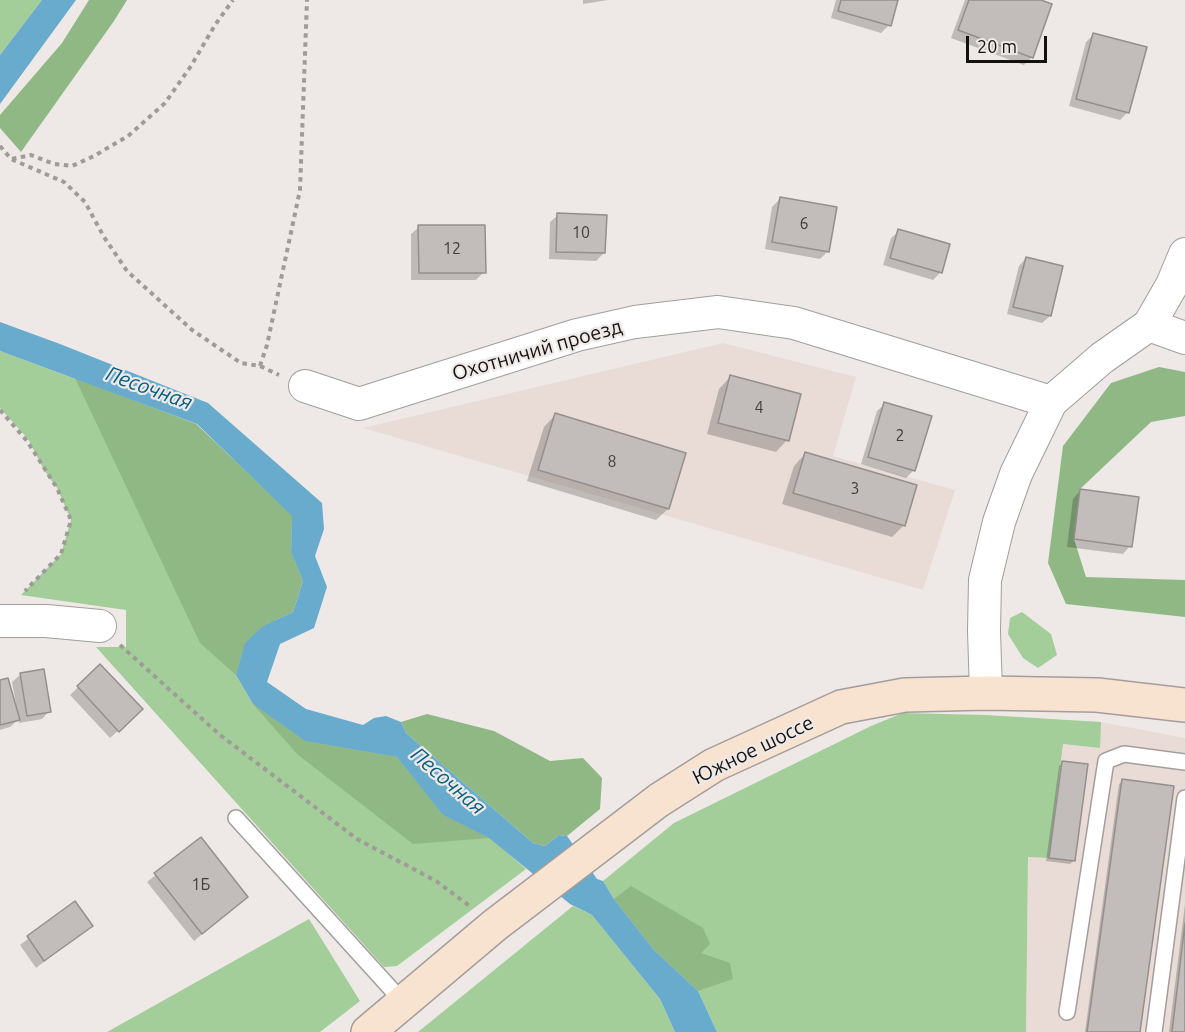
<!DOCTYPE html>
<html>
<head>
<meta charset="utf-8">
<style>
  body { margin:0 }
  #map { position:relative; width:1185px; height:1032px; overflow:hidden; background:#eee9e6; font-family:Ubuntu,sans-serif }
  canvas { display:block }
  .scale { position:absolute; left:966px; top:36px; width:81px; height:27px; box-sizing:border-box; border:3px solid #141211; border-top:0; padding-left:8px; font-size:18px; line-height:21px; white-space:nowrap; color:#141211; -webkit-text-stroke:4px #eee9e6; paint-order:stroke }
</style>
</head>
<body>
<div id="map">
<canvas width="1185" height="1032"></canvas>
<div class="scale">20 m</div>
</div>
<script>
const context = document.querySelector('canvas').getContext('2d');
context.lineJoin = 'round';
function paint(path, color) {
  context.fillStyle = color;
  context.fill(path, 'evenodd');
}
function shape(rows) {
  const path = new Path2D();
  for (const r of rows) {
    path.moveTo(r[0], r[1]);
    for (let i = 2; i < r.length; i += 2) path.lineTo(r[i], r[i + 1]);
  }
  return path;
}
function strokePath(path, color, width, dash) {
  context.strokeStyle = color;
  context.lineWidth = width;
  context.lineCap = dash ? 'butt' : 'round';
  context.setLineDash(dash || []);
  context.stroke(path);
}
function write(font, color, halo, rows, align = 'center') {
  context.font = font + ' Ubuntu,sans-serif';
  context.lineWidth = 4.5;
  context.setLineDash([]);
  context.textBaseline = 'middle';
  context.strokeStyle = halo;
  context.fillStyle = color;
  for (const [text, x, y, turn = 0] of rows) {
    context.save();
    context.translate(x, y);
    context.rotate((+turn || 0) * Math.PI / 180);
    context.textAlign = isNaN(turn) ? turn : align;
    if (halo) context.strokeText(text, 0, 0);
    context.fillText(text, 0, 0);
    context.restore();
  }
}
const built = shape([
  [723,343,856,377,833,456,955,490,923,590,363,428],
  [1101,722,1185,738,1185,1032,1026,1032,1028,857,1049,858,1063,744,1099,748]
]);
const green = shape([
  [0,0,42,0,0,55],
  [0,351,196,424,292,515,291,552,303,581,236,675,253,704,397,757,526,869,397,966,384,967,96,647,126,647,126,610,21,595,61,554,71,520,57,488,44,470,28,439,0,408],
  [1022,612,1051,634,1057,655,1038,668,1023,658,1008,634,1010,618],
  [903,713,986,715,1101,722,1100,748,1063,744,1049,858,1028,857,1026,1032,717,1032,698,991,653,949,614,899,603,881,674,823,871,726],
  [573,906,592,915,660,999,675,1032,418,1032],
  [309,919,360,1001,320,1032,107,1032]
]);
const forest = shape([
  [89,0,127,0,114,21,21,152,0,128,0,115,62,43],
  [1159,367,1185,372,1185,416,1151,422,1080,489,1074,539,1086,577,1185,580,1185,617,1066,604,1048,563,1063,446,1111,383],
  [75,378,196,424,292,515,291,552,303,581,293,612,263,626,245,643,236,675,200,643],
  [253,704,305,741,397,757,443,815,489,838,413,844,297,754],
  [427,714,494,731,550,761,583,758,602,778,600,809,567,836,559,835,545,846,533,843,406,733,401,722],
  [631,886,703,928,710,944,701,953,730,963,733,979,698,991,653,949,614,899]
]);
const water = shape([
  [42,0,76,0,0,104,0,55],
  [0,322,60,344,208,403,322,503,324,529,315,556,327,587,314,628,280,644,267,682,306,709,363,725,374,718,386,716,401,722,406,733,533,843,545,846,559,835,567,836,597,879,603,881,614,899,653,949,698,991,717,1032,675,1032,660,999,592,915,570,904,489,838,443,815,397,757,305,741,253,704,236,675,245,643,263,626,293,612,303,581,291,552,292,516,197,424,0,351]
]);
const shadow = shape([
  [583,0,608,0,583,4],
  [836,0,896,0,889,25,881,33,831,18],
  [965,0,1037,0,1032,57,1024,65,951,38],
  [1094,34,1128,112,1120,120,1069,106,1086,42],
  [780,199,828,251,820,259,765,249,772,207],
  [558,215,604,253,596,261,549,259,550,222],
  [419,227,484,272,476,280,411,280,411,234],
  [899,231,941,272,933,280,883,265,891,238],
  [1026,258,1050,316,1042,323,1007,314,1019,266],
  [730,377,787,440,776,452,707,434,719,389],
  [885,404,914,470,906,478,861,464,877,411],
  [555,415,684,454,668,509,656,520,527,481,544,427],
  [805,454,904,525,892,537,782,504,794,466],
  [1080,491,1130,546,1123,554,1067,547,1073,499],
  [100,666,133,717,110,738,70,695],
  [43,671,49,711,42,719,19,723,19,719,10,727,0,730,0,682,14,705,16,704,12,682,20,675],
  [1063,762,1087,766,1073,861,1070,864,1046,861,1059,766],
  [1122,781,1139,1032,1085,1032,1119,784],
  [200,839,246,897,194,941,147,882],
  [75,903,91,926,36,968,20,945],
  [1185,904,1185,1032,1169,1032]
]);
const building = shape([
  [841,0,898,0,891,26,838,11,841,0],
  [969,0,1041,0,1052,4,1033,58,958,30,969,0],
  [1093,33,1147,47,1129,113,1076,99,1093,33],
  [780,197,837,207,829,252,772,242,780,197],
  [557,213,607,215,605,253,556,252,557,213],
  [418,225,485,225,486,273,419,273,418,225],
  [898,229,950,244,942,273,890,258,898,229],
  [1026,257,1063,266,1051,316,1013,307,1026,257],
  [730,375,801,394,789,441,718,423,730,375],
  [884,402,932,416,915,471,868,457,884,402],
  [555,413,686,453,669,509,538,470,555,413],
  [805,452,917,485,905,526,793,493,805,452],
  [1080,489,1139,497,1132,547,1074,539,1080,489],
  [100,664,143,709,119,732,77,686,100,664],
  [44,669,51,712,27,716,20,673,44,669],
  [8,678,20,720,0,725,0,680,8,678],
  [1062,761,1088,764,1075,861,1049,858,1062,761],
  [1122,779,1174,786,1140,1032,1087,1032,1122,779],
  [201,837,248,897,202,934,154,873,201,837],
  [75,901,93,926,44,961,27,936,75,901],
  [1185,923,1185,1032,1172,1032,1185,923]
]);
const path = shape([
  [0,146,11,159,64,182,85,202,104,237,127,271,192,330,241,363,260,366,279,375],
  [12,159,31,155,54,164,72,166,94,156,128,136,165,103,191,66,215,25,233,0],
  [260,366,267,345,300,190,307,0],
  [0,410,27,441,57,488,71,520,61,554,25,591],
  [120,645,220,735,357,839,436,881,471,907]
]);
const service = shape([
  [236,818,403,1002],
  [1067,1012,1106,761,1124,754,1185,762],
  [1154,1032,1185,798]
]);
const minor = shape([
  [1149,325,1185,338],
  [305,386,359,404,577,335,635,322,718,312,794,323,1051,402],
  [0,621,46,621,100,626],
  [986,693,984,631,985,580,999,522,1016,474,1051,402,1102,358,1149,325,1172,285,1185,254]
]);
const secondary = shape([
  [368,1032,495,925,659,800,714,765,841,707,905,695,986,693,1097,695,1185,705]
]);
const numberNames = [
  ["6",804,224],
  ["10",581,233],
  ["12",452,249],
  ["4",759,408],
  ["2",900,436],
  ["8",612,462],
  ["3",855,489],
  ["1Б",201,885]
];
const streetNames = [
  ["Охотничий проезд",537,350,-16],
  ["Южное шоссе",753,750,-26]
];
const waterNames = [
  ["Песочная",149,388,20],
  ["Песочная",448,781,41]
];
paint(built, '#e9dcd6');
paint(green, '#a3cd99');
paint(forest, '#8fb885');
paint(water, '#68abcd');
paint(shadow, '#0003');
paint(building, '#c2bdba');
strokePath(building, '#948f8d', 1.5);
strokePath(service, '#a39e9c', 18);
strokePath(minor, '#a39e9c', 34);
strokePath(secondary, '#a39e9c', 36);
strokePath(path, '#9f9b99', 4, [4.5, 4.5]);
strokePath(service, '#fff', 15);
strokePath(minor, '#fff', 32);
strokePath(secondary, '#f8e3d1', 33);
write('16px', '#403d3b', null, numberNames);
write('20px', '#141211', '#eee9e6', streetNames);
write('italic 21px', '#055f81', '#eee9e6', waterNames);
</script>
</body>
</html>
